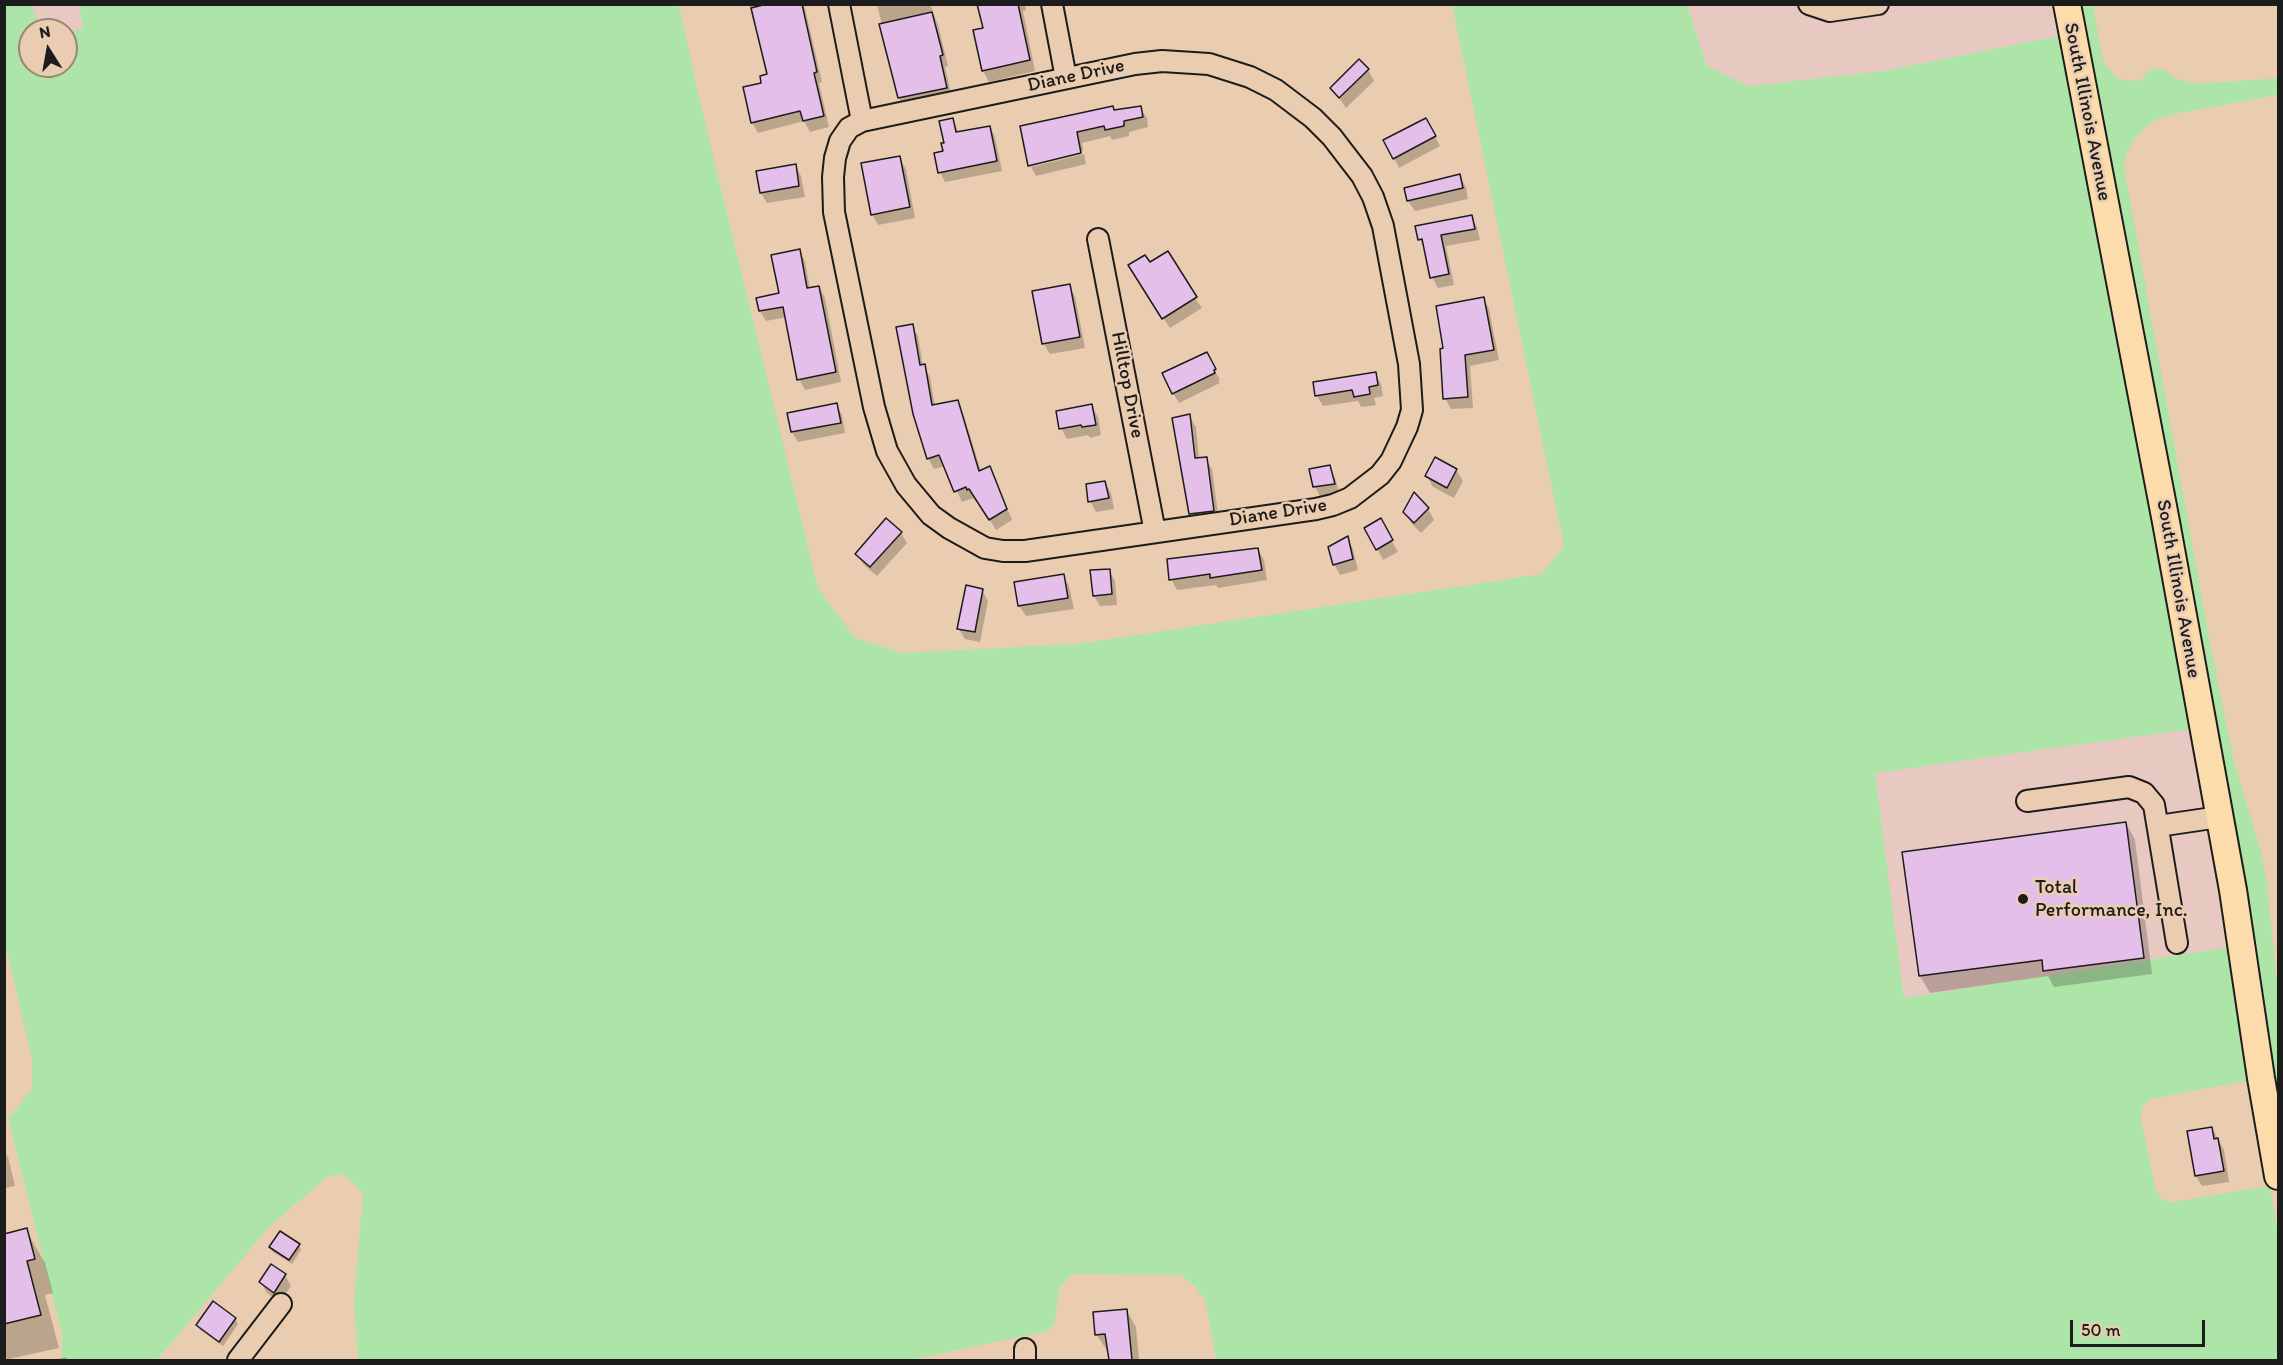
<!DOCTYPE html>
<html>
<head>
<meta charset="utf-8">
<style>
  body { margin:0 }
  #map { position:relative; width:2283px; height:1365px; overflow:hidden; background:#eacdb0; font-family:Itim,sans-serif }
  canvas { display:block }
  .frame { position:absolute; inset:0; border:6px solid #1c1c1c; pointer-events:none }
  .north { position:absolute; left:18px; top:18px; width:60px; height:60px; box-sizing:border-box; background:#eacdb0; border:2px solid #988675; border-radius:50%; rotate:349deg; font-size:16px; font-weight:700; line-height:24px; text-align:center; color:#1c1c1c }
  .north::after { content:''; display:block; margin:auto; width:21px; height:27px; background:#1c1c1c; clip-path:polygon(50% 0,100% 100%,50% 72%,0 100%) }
  .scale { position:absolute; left:2070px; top:1320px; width:135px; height:27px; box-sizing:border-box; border:3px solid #1c1c1c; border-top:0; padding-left:8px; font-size:18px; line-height:21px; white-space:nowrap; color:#1c1c1c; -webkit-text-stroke:4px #eacdb0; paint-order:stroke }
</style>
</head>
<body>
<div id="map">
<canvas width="2283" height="1365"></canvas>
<div class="frame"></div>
<div class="north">N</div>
<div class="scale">50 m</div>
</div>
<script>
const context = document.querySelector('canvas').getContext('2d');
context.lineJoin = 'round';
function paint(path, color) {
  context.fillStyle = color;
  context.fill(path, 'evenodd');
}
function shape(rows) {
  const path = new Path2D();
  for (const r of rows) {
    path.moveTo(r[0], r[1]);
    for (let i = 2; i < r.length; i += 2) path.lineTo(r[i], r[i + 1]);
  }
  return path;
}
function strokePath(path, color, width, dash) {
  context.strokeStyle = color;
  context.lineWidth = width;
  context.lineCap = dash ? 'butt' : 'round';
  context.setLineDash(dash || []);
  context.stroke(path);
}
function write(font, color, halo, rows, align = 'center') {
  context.font = font + ' Itim,sans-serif';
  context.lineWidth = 5;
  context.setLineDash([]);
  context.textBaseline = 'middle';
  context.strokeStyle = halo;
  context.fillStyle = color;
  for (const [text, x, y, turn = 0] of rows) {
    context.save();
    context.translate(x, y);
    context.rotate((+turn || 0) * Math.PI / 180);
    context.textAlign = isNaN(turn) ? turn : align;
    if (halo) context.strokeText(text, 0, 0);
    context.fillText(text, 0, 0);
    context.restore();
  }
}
const built = shape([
  [31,5,79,5,83,28,66,34,66,30,43,30],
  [1687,5,2057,5,2063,35,1884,71,1749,86,1707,66],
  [2191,729,2231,947,1904,998,1875,773]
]);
const green = shape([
  [4,5,31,5,43,30,30,30,30,66,66,66,66,34,83,28,79,5,679,5,700,102,818,588,854,637,901,653,1077,644,1542,574,1564,546,1452,5,1687,5,1707,66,1749,86,1884,71,2063,35,2191,729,1875,773,1904,998,2231,947,2250,1080,2150,1099,2142,1108,2141,1120,2156,1192,2163,1200,2173,1202,2270,1186,2278,1235,2278,1360,1216,1360,1206,1302,1196,1287,1181,1275,1072,1274,1059,1288,1055,1323,1048,1331,910,1360,358,1360,354,1301,363,1193,343,1174,327,1177,270,1226,157,1360,62,1360,62,1335,8,1119,32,1089,32,1058,4,941],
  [2078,5,2093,5,2102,58,2109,69,2117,78,2131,81,2141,80,2148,71,2156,68,2165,70,2175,78,2196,84,2278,78,2278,95,2174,114,2151,122,2136,137,2127,152,2124,167,2208,632,2234,762,2262,855,2267,881,2276,975,2278,980,2278,1118]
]);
const shadow = shape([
  [749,4,804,4,822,82,819,83,829,127,810,132,804,121,758,133,752,122,763,84,769,75,757,28,753,20],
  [877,4,930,4,938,25,948,66,945,67,952,98,905,109,899,98],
  [979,4,1025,4,1026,10,1023,11,1035,71,989,82,983,71,974,31,985,29],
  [1368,70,1374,81,1346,108,1332,88],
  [1140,108,1147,118,1148,127,1129,132,1129,136,1112,140,1110,136,1082,143,1083,151,1031,163,1031,167,1084,154,1086,164,1036,176,1030,165,1022,127],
  [953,120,959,133,990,127,995,137,1002,171,945,182,940,172],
  [1431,129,1440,146,1399,168,1394,158],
  [899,158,906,169,915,218,878,225,872,214],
  [795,165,801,176,805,197,767,203,761,193],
  [1459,176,1466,187,1468,199,1415,211,1408,201],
  [1471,217,1477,227,1480,240,1446,246,1454,285,1438,288,1432,277,1425,250,1420,240],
  [799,251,805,261,810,289,819,287,825,298,841,382,805,390,799,379,787,317,766,321,760,311,758,299,781,295],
  [1149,264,1195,298,1202,308,1170,328,1136,277],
  [1069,286,1075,296,1085,348,1050,354,1044,344],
  [1483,298,1489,309,1499,360,1470,366,1473,408,1451,409,1445,398],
  [912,326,918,336,923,366,930,377,935,406,957,402,963,413,981,471,989,468,995,479,1012,520,996,530,977,499,975,500,973,498,962,502,945,466,934,469,928,458],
  [1206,354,1220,380,1218,381,1220,383,1179,403,1173,393],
  [1375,373,1381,384,1383,396,1374,398,1376,405,1361,407,1358,401,1323,406,1317,396],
  [836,405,842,415,845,433,798,442,792,432,789,414],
  [1091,406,1098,417,1101,435,1090,438,1088,435,1067,439,1061,428],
  [1189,416,1196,427,1199,459,1206,459,1212,469,1219,521,1196,524,1190,514],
  [1435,459,1456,470,1463,481,1454,498,1433,487,1427,476],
  [1329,467,1335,478,1340,495,1321,498,1315,487,1311,470],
  [1105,482,1111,493,1114,509,1096,512,1090,501],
  [1428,509,1434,520,1421,533,1411,523,1405,512],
  [1380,520,1398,552,1383,560,1366,528],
  [901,533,907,543,877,576,863,564,857,554],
  [1347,538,1353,549,1358,570,1340,575,1334,564],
  [1258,549,1264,560,1267,580,1218,588,1216,585,1177,590,1171,579],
  [1109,570,1115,581,1117,605,1100,606,1094,596],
  [1063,576,1069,586,1074,609,1026,616,1019,606],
  [982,590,988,601,980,642,965,639,959,629],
  [2126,823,2135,840,2152,974,2054,987,2048,976,1930,993,1920,976,1904,854],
  [2212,1128,2224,1150,2229,1182,2202,1186,2196,1176],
  [4,1151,8,1157,15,1186,4,1188],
  [26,1230,45,1263,53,1293,45,1295,59,1348,4,1360,4,1235],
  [299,1245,301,1250,292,1264,273,1252,270,1247],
  [285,1275,291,1286,280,1302,267,1293,261,1283],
  [213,1303,235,1319,238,1324,223,1346,200,1330,197,1325],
  [1127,1311,1136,1327,1139,1360,1111,1360,1110,1355,1096,1334],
  [66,1357,68,1360,54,1360]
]);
const building = shape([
  [767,4,802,4,817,72,814,73,824,116,803,121,800,111,751,123,743,87,761,83,760,76,767,74,751,8,767,4],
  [977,4,1018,4,1030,60,982,71,973,30,983,28,977,4],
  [932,12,943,55,940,56,947,88,898,98,879,24,932,12],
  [1359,59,1369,69,1339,98,1330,88,1359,59],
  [1113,106,1114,110,1141,106,1143,117,1124,121,1124,126,1105,130,1104,126,1077,132,1081,153,1028,166,1020,126,1113,106],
  [953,118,956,132,990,126,997,161,938,173,934,153,943,151,941,143,944,143,939,121,953,118],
  [1426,118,1436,136,1393,159,1383,140,1426,118],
  [900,156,910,207,871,215,861,163,900,156],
  [796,164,799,186,760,193,756,171,796,164],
  [1460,174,1463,188,1407,201,1404,188,1460,174],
  [1472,215,1475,229,1441,235,1449,274,1430,278,1422,239,1418,240,1415,226,1472,215],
  [800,249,807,288,819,286,836,372,797,380,783,307,759,311,756,298,779,293,771,255,800,249],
  [1168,251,1197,297,1162,319,1128,265,1145,255,1150,262,1168,251],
  [1070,284,1080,337,1042,344,1032,291,1070,284],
  [1484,297,1494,350,1465,355,1468,397,1443,399,1440,349,1443,348,1436,306,1484,297],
  [913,324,920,365,925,364,932,405,958,400,979,471,990,466,1007,509,989,520,969,489,967,490,966,487,954,492,939,455,927,459,913,414,896,327,913,324],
  [1207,352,1216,369,1214,370,1215,373,1172,394,1162,373,1207,352],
  [1376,372,1378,385,1369,387,1370,394,1354,397,1352,390,1315,396,1313,382,1376,372],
  [837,403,841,423,791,432,787,413,837,403],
  [1092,404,1096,425,1082,427,1081,425,1059,429,1056,411,1092,404],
  [1190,414,1195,458,1207,457,1214,511,1189,514,1172,418,1190,414],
  [1435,457,1457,469,1447,488,1425,476,1435,457],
  [1330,465,1335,484,1313,487,1309,469,1330,465],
  [1105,481,1109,498,1088,502,1086,484,1105,481],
  [1414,492,1429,508,1414,523,1403,512,1414,492],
  [886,518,902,532,870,567,855,554,886,518],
  [1381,518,1393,540,1376,550,1364,528,1381,518],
  [1348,536,1353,559,1333,565,1328,547,1348,536],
  [1258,548,1262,570,1210,578,1210,574,1169,580,1167,559,1258,548],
  [1110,569,1112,594,1093,596,1090,570,1110,569],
  [1064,574,1068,598,1018,606,1014,582,1064,574],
  [966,585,983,589,975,632,957,629,966,585],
  [2126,822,2144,958,2043,971,2042,960,1919,976,1902,852,2126,822],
  [2212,1127,2214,1139,2218,1138,2224,1171,2195,1176,2187,1131,2212,1127],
  [27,1228,35,1259,27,1261,41,1315,4,1324,4,1234,27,1228],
  [280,1231,300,1244,289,1260,269,1247,280,1231],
  [271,1264,286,1274,274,1293,259,1282,271,1264],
  [213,1301,236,1318,219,1342,196,1325,213,1301],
  [1127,1309,1132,1360,1109,1360,1105,1334,1095,1335,1093,1312,1127,1309]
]);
const minor = shape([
  [839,4,862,121],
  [1052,4,1066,78],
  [1809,4,1830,11,1878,4],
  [1162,61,1209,64,1250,77,1276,90,1313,118,1332,137,1362,176,1373,197,1383,226,1409,364,1412,410,1407,427,1391,461,1380,475,1350,498,1333,505,1316,509,1025,551,1003,551,985,548,949,528,931,515,906,485,887,451,874,407,834,212,833,177,835,158,840,141,849,128,862,121,1135,64,1162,61],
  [1098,239,1155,532],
  [2027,801,2129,787,2144,793,2154,805,2177,943],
  [2158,826,2219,817],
  [1025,1349,1025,1360],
  [238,1360,281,1304]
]);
const major = shape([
  [2067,4,2166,522,2233,890,2261,1078,2278,1176]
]);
const markers = [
  [2023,899,6,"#1c1c1c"]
];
const streetNames = [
  ["Diane Drive",1076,76,-12],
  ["South Illinois Avenue",2087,112,79],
  ["Hilltop Drive",1127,385,79],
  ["Diane Drive",1278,513,-9],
  ["South Illinois Avenue",2178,589,80]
];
const poiNames = [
  ["Total",2035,888],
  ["Performance, Inc.",2035,911]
];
paint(built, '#e8c9c1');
paint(green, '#ade4a8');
paint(shadow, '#0003');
paint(building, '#e3bfea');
strokePath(building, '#1c1c1c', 1.5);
strokePath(minor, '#1c1c1c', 24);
strokePath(major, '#1c1c1c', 30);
strokePath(minor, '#eacdb0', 20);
strokePath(major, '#fddcac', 26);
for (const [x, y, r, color] of markers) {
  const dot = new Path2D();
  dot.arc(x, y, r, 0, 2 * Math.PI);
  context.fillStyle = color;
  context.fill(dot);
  strokePath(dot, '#eacdb0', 2);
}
write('20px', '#1c1c1c', '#eacdb0', streetNames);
write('20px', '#1c1c1c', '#eacdb0', poiNames, 'left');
</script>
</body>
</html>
